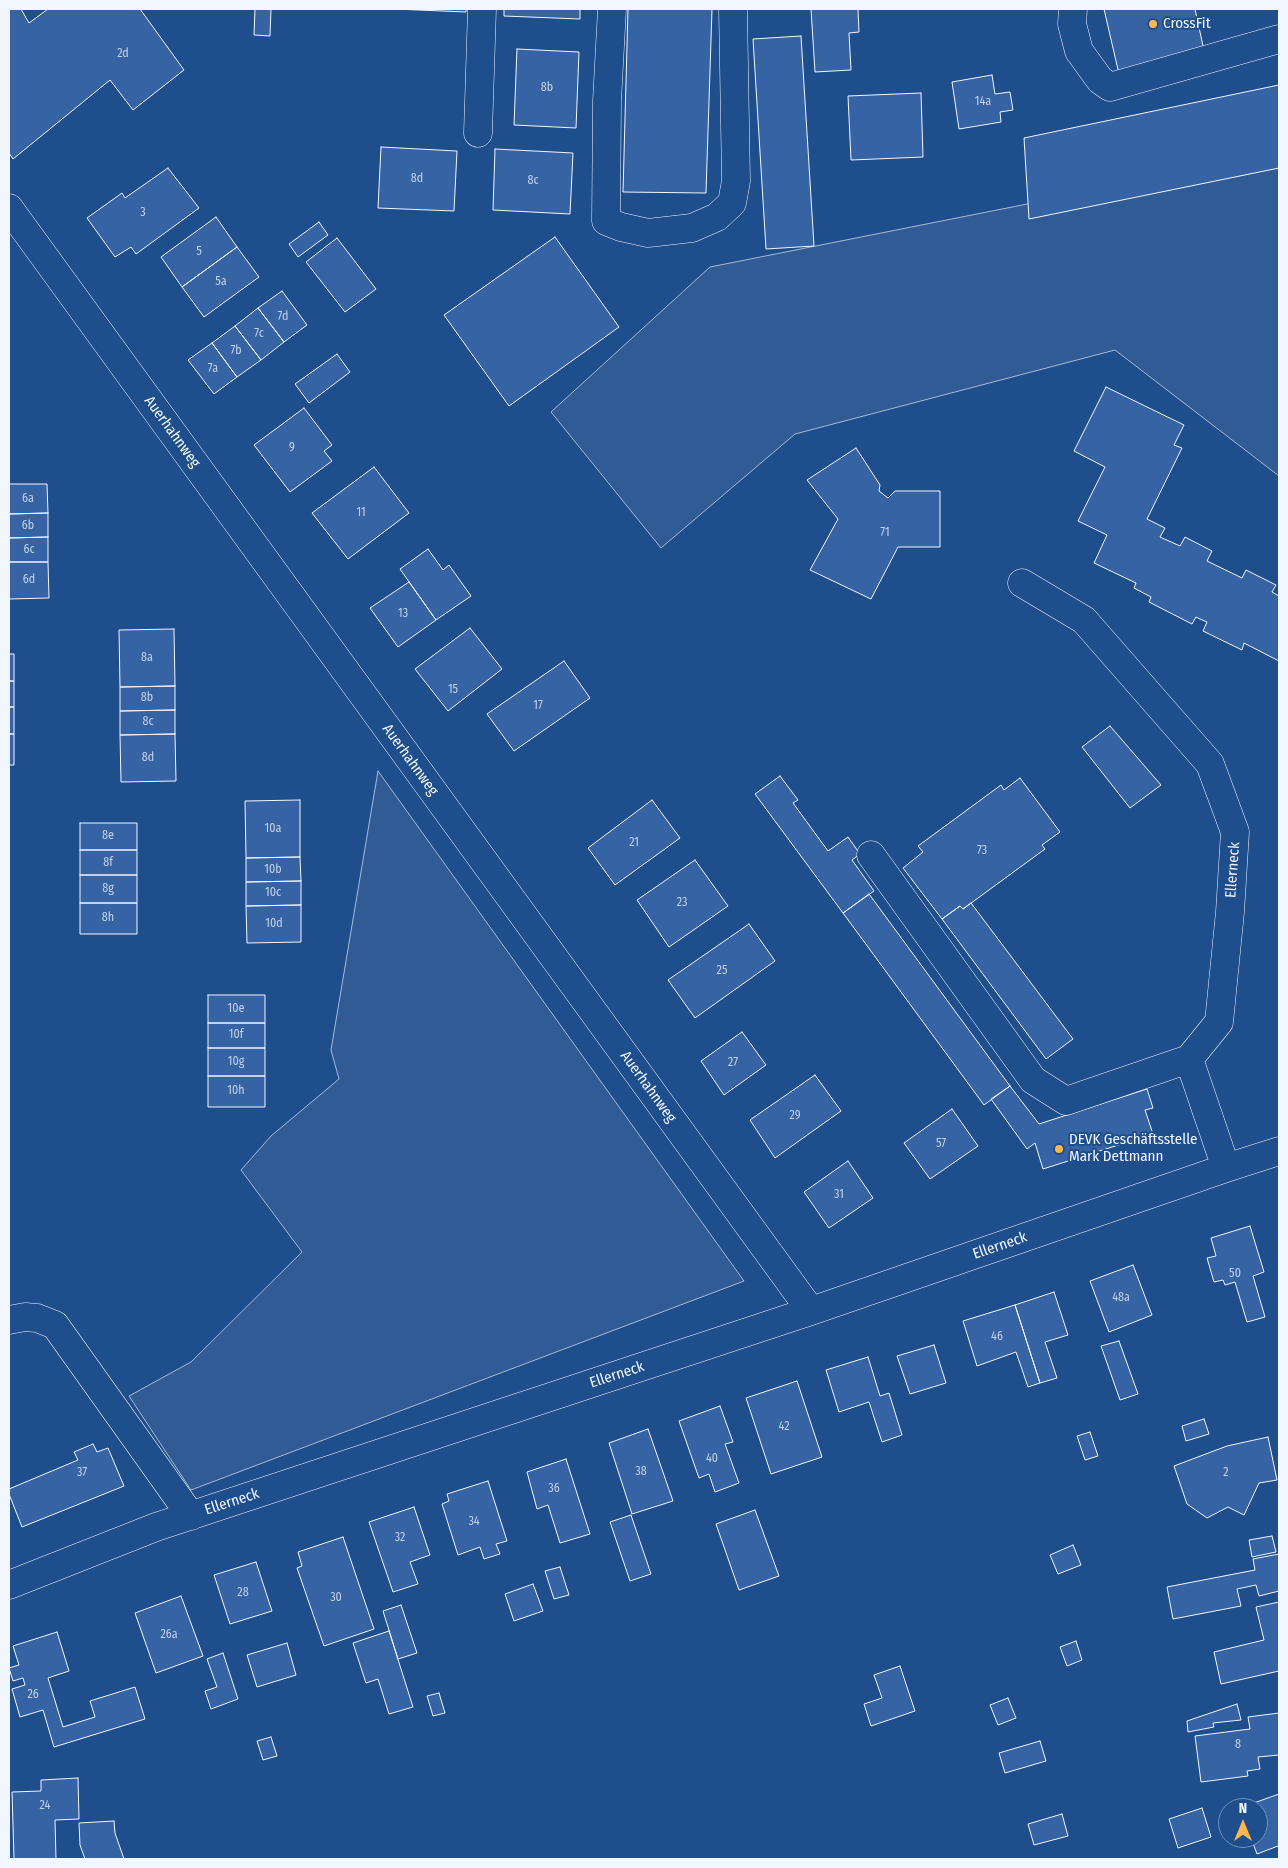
<!DOCTYPE html>
<html>
<head>
<meta charset="utf-8">
<style>
  body { margin:0 }
  #map { position:relative; width:1288px; height:1868px; overflow:hidden; background:#1f4e8c; font-family:"Fira Sans Condensed",sans-serif }
  canvas { display:block }
  .frame { position:absolute; inset:0; border:10px solid #f2f6ff; pointer-events:none }
  .north { position:absolute; left:1218px; top:1798px; width:50px; height:50px; box-sizing:border-box; background:#1f4e8c; border:1px solid #7391ba; border-radius:50%; rotate:0deg; font-size:14px; font-weight:700; line-height:20px; text-align:center; color:#f2f6ff }
  .north::after { content:''; display:block; margin:auto; width:18px; height:22px; background:#ffb74d; clip-path:polygon(50% 0,100% 100%,50% 72%,0 100%) }
</style>
</head>
<body>
<div id="map">
<canvas width="1288" height="1868"></canvas>
<div class="frame"></div>
<div class="north">N</div>
</div>
<script>
const context = document.querySelector('canvas').getContext('2d');
context.lineJoin = 'round';
function paint(path, color) {
  context.fillStyle = color;
  context.fill(path, 'evenodd');
}
function shape(rows) {
  const path = new Path2D();
  for (const r of rows) {
    path.moveTo(r[0], r[1]);
    for (let i = 2; i < r.length; i += 2) path.lineTo(r[i], r[i + 1]);
  }
  return path;
}
function strokePath(path, color, width, dash) {
  context.strokeStyle = color;
  context.lineWidth = width;
  context.lineCap = dash ? 'butt' : 'round';
  context.setLineDash(dash || []);
  context.stroke(path);
}
function write(font, color, halo, rows, align = 'center') {
  context.font = font + ' "Fira Sans Condensed",sans-serif';
  context.lineWidth = 4;
  context.setLineDash([]);
  context.textBaseline = 'middle';
  context.strokeStyle = halo;
  context.fillStyle = color;
  for (const [text, x, y, turn = 0] of rows) {
    context.save();
    context.translate(x, y);
    context.rotate((+turn || 0) * Math.PI / 180);
    context.textAlign = isNaN(turn) ? turn : align;
    if (halo) context.strokeText(text, 0, 0);
    context.fillText(text, 0, 0);
    context.restore();
  }
}
const green = shape([
  [1279,154,1279,476,1115,350,795,434,661,548,551,412,710,267,1279,154],
  [378,771,744,1281,191,1490,129,1396,191,1362,302,1252,241,1170,271,1136,339,1079,331,1050,378,771]
]);
const building = shape([
  [9,9,21,9,29,23,48,9,140,9,184,70,133,110,110,80,13,159,9,153,9,9],
  [255,9,271,9,270,36,254,35,255,9],
  [394,9,466,9,466,12,394,9],
  [504,9,580,9,580,19,504,16,504,9],
  [628,9,712,9,706,193,623,192,628,9],
  [811,9,858,9,859,32,849,33,851,70,815,72,811,9],
  [1104,9,1195,9,1205,55,1119,74,1104,9],
  [801,36,814,246,766,249,753,39,801,36],
  [517,49,579,52,576,128,514,125,517,49],
  [992,75,995,94,1010,92,1013,110,1000,112,1001,122,959,129,952,82,992,75],
  [1279,85,1279,168,1029,219,1024,138,1279,85],
  [921,93,923,157,851,160,848,96,921,93],
  [381,147,457,151,454,211,378,208,381,147],
  [495,149,573,153,570,214,493,210,495,149],
  [168,168,199,208,136,254,131,247,115,257,87,218,122,193,125,198,168,168],
  [216,217,237,247,182,287,161,257,216,217],
  [319,222,328,235,298,257,289,244,319,222],
  [555,237,619,327,509,406,444,315,555,237],
  [337,238,376,289,345,312,306,262,337,238],
  [237,247,259,277,204,317,182,287,237,247],
  [282,291,307,325,284,342,258,308,282,291],
  [258,308,284,342,261,360,235,326,258,308],
  [235,326,261,360,237,377,212,343,235,326],
  [212,343,237,377,214,394,188,360,212,343],
  [337,354,350,372,309,403,295,384,337,354],
  [1106,387,1184,425,1174,445,1182,448,1147,519,1165,528,1160,537,1180,546,1185,537,1212,551,1207,561,1242,578,1246,570,1276,585,1272,592,1279,596,1279,661,1244,643,1242,650,1203,631,1207,622,1200,619,1196,617,1192,624,1149,602,1151,597,1134,588,1136,583,1094,563,1107,535,1078,521,1105,467,1074,451,1106,387],
  [304,408,332,445,324,451,332,461,290,492,254,445,304,408],
  [856,448,880,485,879,491,888,498,895,491,940,491,940,547,898,547,871,599,810,570,838,519,807,480,856,448],
  [374,467,409,513,348,559,312,513,374,467],
  [9,484,47,484,48,513,9,514,9,484],
  [48,513,48,537,9,538,9,514,48,513],
  [48,537,48,562,9,562,9,538,48,537],
  [428,549,443,570,449,565,471,596,436,620,400,569,428,549],
  [9,562,48,562,49,598,9,599,9,562],
  [409,582,436,620,398,647,370,608,409,582],
  [470,628,502,669,448,711,415,669,470,628],
  [174,629,175,686,120,687,119,630,174,629],
  [9,654,14,654,14,681,9,681,9,654],
  [564,661,590,698,514,751,487,714,564,661],
  [9,681,14,681,14,707,9,707,9,681],
  [175,686,175,710,120,711,120,687,175,686],
  [9,707,14,707,14,734,9,734,9,707],
  [175,710,175,734,120,735,120,711,175,710],
  [1110,726,1161,785,1130,808,1082,747,1110,726],
  [9,734,14,734,14,765,9,765,9,734],
  [175,734,176,781,121,782,120,735,175,734],
  [780,776,798,800,793,803,828,851,848,837,860,854,852,860,874,891,843,913,755,794,780,776],
  [1020,778,1060,832,1042,845,1045,849,963,909,960,906,942,919,903,868,923,852,918,846,1001,785,1004,790,1020,778],
  [300,800,300,857,246,858,245,801,300,800],
  [652,800,680,838,615,885,588,848,652,800],
  [80,823,137,823,137,850,80,850,80,823],
  [80,850,137,850,137,875,80,875,80,850],
  [300,857,301,881,246,882,246,858,300,857],
  [695,860,728,906,669,947,637,900,695,860],
  [80,875,137,875,137,903,80,903,80,875],
  [301,881,301,905,246,906,246,882,301,881],
  [869,894,1010,1086,984,1105,843,913,869,894],
  [80,903,137,903,137,934,80,934,80,903],
  [971,903,1073,1039,1046,1059,942,919,960,906,963,909,971,903],
  [301,905,301,942,247,943,246,906,301,905],
  [749,924,775,961,695,1018,668,980,749,924],
  [208,995,265,995,265,1023,208,1023,208,995],
  [208,1023,265,1023,265,1048,208,1048,208,1023],
  [742,1032,766,1065,724,1095,701,1061,742,1032],
  [208,1048,265,1048,265,1076,208,1076,208,1048],
  [815,1075,841,1111,775,1158,750,1120,815,1075],
  [208,1076,265,1076,265,1107,208,1107,208,1076],
  [1010,1086,1039,1124,1147,1089,1153,1108,1145,1110,1153,1134,1043,1169,1035,1143,1027,1149,991,1099,1010,1086],
  [952,1109,978,1146,930,1179,904,1143,952,1109],
  [848,1161,873,1198,829,1228,804,1192,848,1161],
  [1250,1226,1264,1272,1253,1276,1265,1317,1247,1322,1235,1282,1225,1285,1223,1280,1214,1282,1207,1258,1216,1256,1211,1238,1250,1226],
  [1133,1265,1152,1315,1109,1332,1090,1281,1133,1265],
  [1054,1292,1068,1335,1045,1342,1057,1378,1040,1383,1015,1305,1054,1292],
  [1015,1305,1040,1383,1028,1387,1016,1352,977,1366,963,1321,1015,1305],
  [1119,1341,1138,1394,1120,1400,1101,1346,1119,1341],
  [934,1345,946,1383,910,1394,897,1356,934,1345],
  [868,1357,880,1396,889,1393,902,1435,882,1442,869,1402,839,1412,826,1370,868,1357],
  [797,1381,822,1457,771,1474,746,1398,797,1381],
  [720,1406,733,1442,725,1444,739,1483,715,1492,709,1474,699,1478,679,1421,720,1406],
  [1204,1419,1209,1434,1186,1441,1182,1426,1204,1419],
  [648,1429,673,1501,632,1514,609,1443,648,1429],
  [1090,1432,1098,1456,1085,1460,1077,1436,1090,1432],
  [1268,1437,1277,1480,1259,1483,1244,1515,1228,1507,1207,1518,1187,1504,1174,1466,1227,1446,1268,1437],
  [93,1444,97,1452,108,1448,124,1486,22,1527,9,1494,9,1489,78,1460,74,1452,93,1444],
  [566,1459,590,1534,560,1543,548,1505,537,1509,527,1472,566,1459],
  [488,1481,507,1541,496,1544,500,1554,484,1559,480,1547,458,1555,442,1504,449,1501,447,1494,488,1481],
  [414,1507,430,1555,410,1562,418,1584,393,1592,369,1522,414,1507],
  [755,1510,779,1576,739,1590,716,1524,755,1510],
  [631,1515,651,1574,630,1581,610,1522,631,1515],
  [1272,1536,1276,1552,1252,1557,1249,1540,1272,1536],
  [343,1537,374,1629,324,1646,297,1568,302,1566,298,1552,343,1537],
  [1073,1545,1081,1565,1058,1574,1050,1555,1073,1545],
  [1279,1554,1279,1591,1259,1596,1256,1585,1237,1589,1241,1606,1173,1619,1167,1587,1255,1570,1253,1559,1279,1554],
  [256,1562,272,1611,230,1624,214,1575,256,1562],
  [560,1567,569,1595,554,1599,545,1571,560,1567],
  [533,1584,543,1611,514,1621,505,1594,533,1584],
  [181,1596,203,1656,156,1673,135,1613,181,1596],
  [1279,1602,1279,1671,1221,1684,1214,1652,1264,1640,1256,1607,1279,1602],
  [401,1605,417,1653,398,1659,383,1611,401,1605],
  [389,1631,413,1707,389,1714,378,1679,366,1683,353,1643,389,1631],
  [57,1632,69,1671,48,1678,63,1727,95,1717,90,1701,135,1687,145,1719,54,1747,43,1710,20,1717,12,1689,25,1685,23,1678,13,1681,9,1668,19,1665,13,1646,57,1632],
  [1076,1641,1082,1660,1067,1666,1060,1647,1076,1641],
  [287,1643,296,1675,257,1687,247,1655,287,1643],
  [223,1653,238,1699,211,1709,205,1691,217,1687,207,1659,223,1653],
  [900,1666,915,1711,871,1726,864,1704,882,1698,874,1675,900,1666],
  [439,1693,445,1713,433,1716,427,1696,439,1693],
  [1008,1698,1016,1718,998,1725,990,1705,1008,1698],
  [1237,1704,1241,1720,1213,1723,1214,1727,1188,1732,1187,1721,1237,1704],
  [1279,1713,1279,1755,1258,1757,1260,1769,1247,1771,1248,1776,1201,1782,1195,1736,1250,1729,1248,1717,1279,1713],
  [271,1737,277,1756,263,1760,257,1741,271,1737],
  [1040,1741,1046,1761,1005,1773,999,1753,1040,1741],
  [78,1778,79,1819,55,1820,56,1859,14,1859,12,1792,41,1791,41,1780,78,1778],
  [1279,1794,1279,1849,1278,1846,1257,1854,1251,1838,1258,1838,1258,1808,1240,1808,1279,1794],
  [1202,1808,1211,1837,1178,1848,1169,1819,1202,1808],
  [1062,1814,1068,1836,1034,1845,1028,1824,1062,1814],
  [114,1821,115,1833,124,1859,85,1859,80,1845,79,1823,114,1821]
]);
const minor = shape([
  [612,9,607,101,606,221,621,227,648,233,692,228,717,217,732,203,736,181,733,9],
  [1073,9,1072,24,1079,51,1100,80,1110,87,1279,39],
  [478,133,482,9],
  [9,208,811,1311],
  [1022,583,1084,620,1210,764,1235,832,1230,912,1219,1022,1189,1059,1226,1168],
  [871,855,1033,1080,1066,1101,1189,1059],
  [9,1320,25,1317,37,1318,55,1325,191,1516],
  [9,1585,156,1527,811,1311,1226,1168,1279,1151]
]);
const markers = [
  [1153,24,5,"#ffb74d"],
  [1059,1149,5,"#ffb74d"]
];
const numberNames = [
  ["2d",123,54],
  ["8b",547,88],
  ["14a",983,102],
  ["8d",417,179],
  ["8c",533,181],
  ["3",143,213],
  ["5",199,252],
  ["5a",221,282],
  ["7d",283,317],
  ["7c",259,334],
  ["7b",236,351],
  ["7a",213,369],
  ["9",292,448],
  ["6a",28,499],
  ["11",361,513],
  ["6b",28,526],
  ["71",885,533],
  ["6c",29,550],
  ["6d",29,580],
  ["13",403,614],
  ["8a",147,658],
  ["15",453,690],
  ["8b",147,698],
  ["17",538,706],
  ["8c",148,722],
  ["8d",148,758],
  ["10a",273,829],
  ["8e",108,836],
  ["21",634,843],
  ["73",982,851],
  ["8f",108,863],
  ["10b",273,870],
  ["8g",108,889],
  ["10c",273,893],
  ["23",682,903],
  ["8h",108,918],
  ["10d",274,924],
  ["25",722,971],
  ["10e",236,1009],
  ["10f",236,1035],
  ["10g",236,1062],
  ["27",733,1063],
  ["10h",236,1091],
  ["29",795,1116],
  ["57",941,1144],
  ["31",839,1195],
  ["50",1235,1274],
  ["48a",1121,1298],
  ["46",997,1337],
  ["42",784,1427],
  ["40",712,1459],
  ["38",641,1472],
  ["37",82,1473],
  ["2",1226,1473],
  ["36",554,1489],
  ["34",474,1522],
  ["32",400,1538],
  ["28",243,1593],
  ["30",336,1598],
  ["26a",169,1635],
  ["26",33,1695],
  ["8",1238,1745],
  ["24",45,1806]
];
const poiNames = [
  ["CrossFit",1163,24],
  ["DEVK Geschäftsstelle",1069,1140],
  ["Mark Dettmann",1069,1157]
];
const streetNames = [
  ["Auerhahnweg",172,432,54],
  ["Auerhahnweg",410,760,54],
  ["Ellerneck",1233,870,-86],
  ["Auerhahnweg",648,1087,54],
  ["Ellerneck",1000,1246,-19],
  ["Ellerneck",617,1375,-18],
  ["Ellerneck",232,1502,-18]
];
paint(green, '#305b95');
strokePath(green, '#a8bbd7', 1);
paint(building, '#3563a3');
strokePath(building, '#f2f6ff', 1);
strokePath(minor, '#f2f6ff', 29);
strokePath(minor, '#1f4e8c', 28);
for (const [x, y, r, color] of markers) {
  const dot = new Path2D();
  dot.arc(x, y, r, 0, 2 * Math.PI);
  context.fillStyle = color;
  context.fill(dot);
  strokePath(dot, '#1f4e8c', 2);
}
write('12px', '#c3d1e8', null, numberNames);
write('15px', '#f2f6ff', '#1f4e8c', poiNames, 'left');
write('15px', '#f2f6ff', '#1f4e8c', streetNames);
</script>
</body>
</html>
